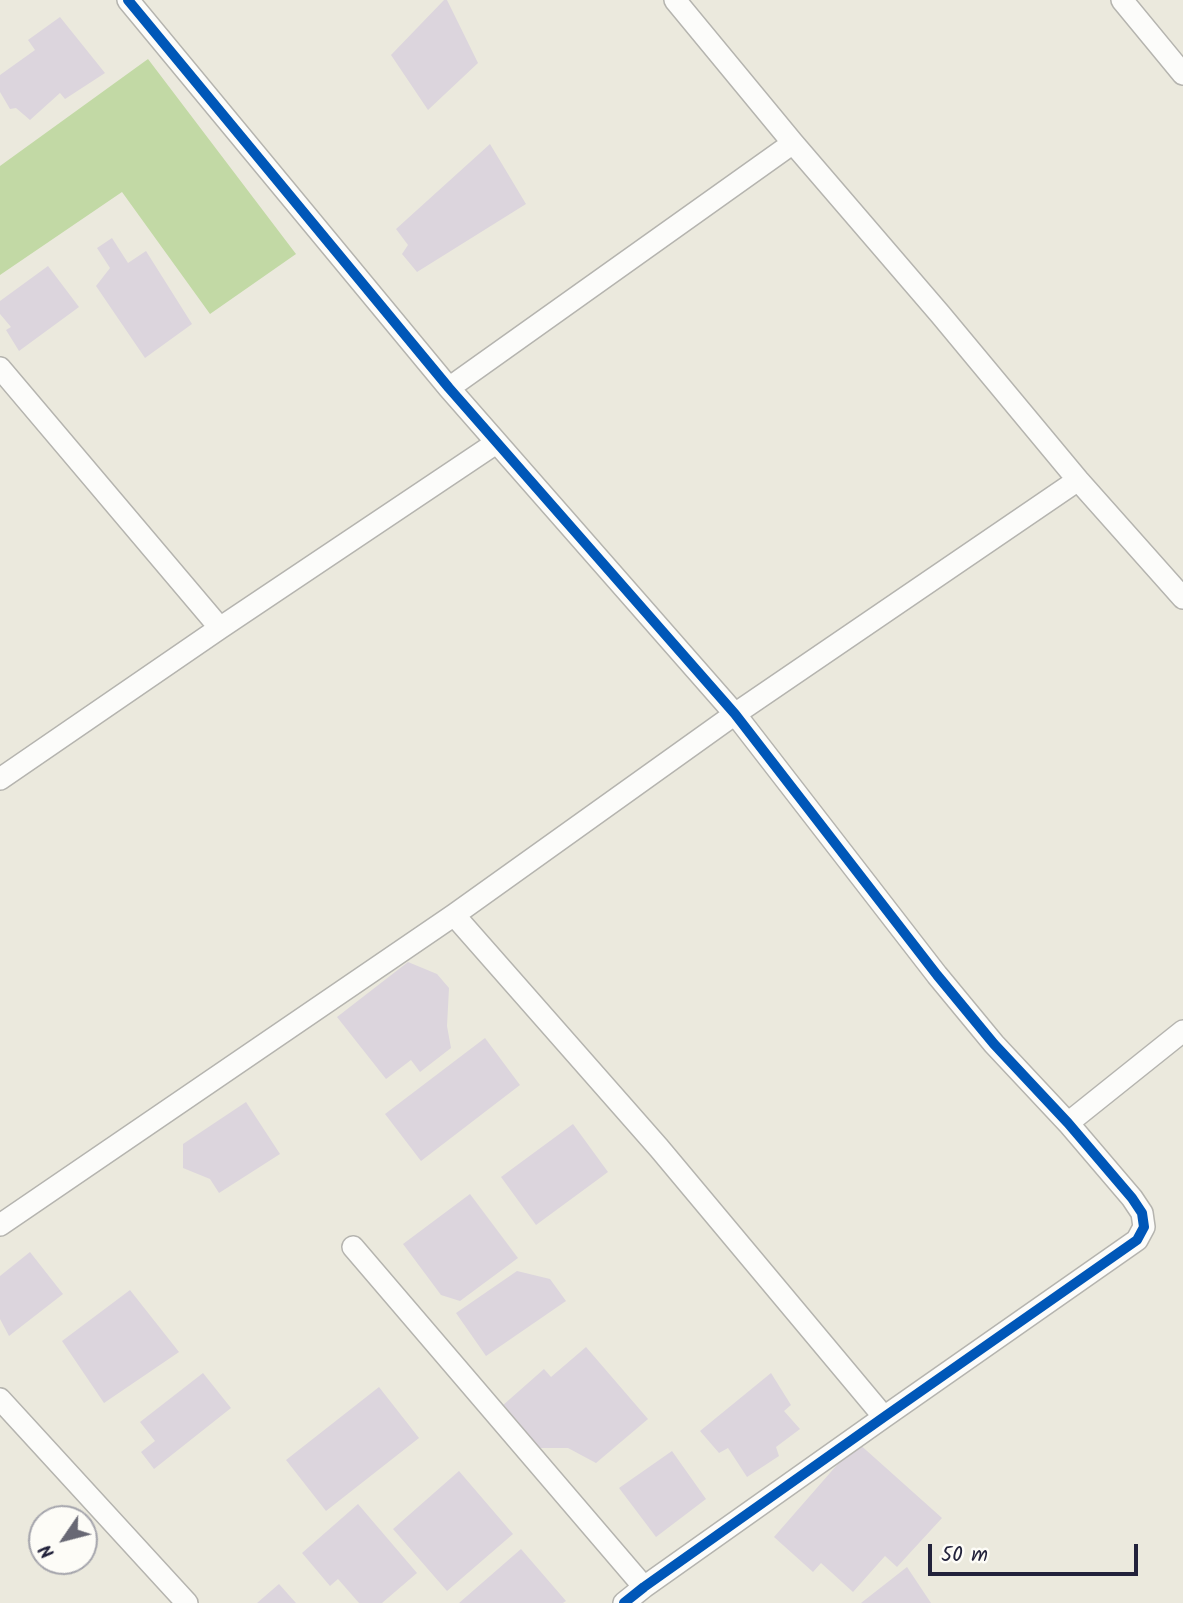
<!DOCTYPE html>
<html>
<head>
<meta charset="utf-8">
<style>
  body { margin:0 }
  #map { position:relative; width:1183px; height:1603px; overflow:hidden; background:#ebe9dd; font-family:Kalam,sans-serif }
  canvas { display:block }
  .north { position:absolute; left:28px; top:1505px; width:70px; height:70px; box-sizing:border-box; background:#fdfcf7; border:2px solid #a5a5ac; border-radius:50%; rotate:235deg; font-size:19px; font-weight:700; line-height:28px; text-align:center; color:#22223b }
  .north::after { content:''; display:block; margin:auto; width:24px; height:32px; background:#686874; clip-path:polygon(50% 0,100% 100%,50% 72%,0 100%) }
  .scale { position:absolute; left:928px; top:1544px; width:210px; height:32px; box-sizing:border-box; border:4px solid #22223b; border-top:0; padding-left:9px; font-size:21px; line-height:24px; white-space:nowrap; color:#22223b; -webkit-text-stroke:5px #fdfcf7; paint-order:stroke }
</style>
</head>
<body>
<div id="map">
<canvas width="1183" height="1603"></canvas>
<div class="north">N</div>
<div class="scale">50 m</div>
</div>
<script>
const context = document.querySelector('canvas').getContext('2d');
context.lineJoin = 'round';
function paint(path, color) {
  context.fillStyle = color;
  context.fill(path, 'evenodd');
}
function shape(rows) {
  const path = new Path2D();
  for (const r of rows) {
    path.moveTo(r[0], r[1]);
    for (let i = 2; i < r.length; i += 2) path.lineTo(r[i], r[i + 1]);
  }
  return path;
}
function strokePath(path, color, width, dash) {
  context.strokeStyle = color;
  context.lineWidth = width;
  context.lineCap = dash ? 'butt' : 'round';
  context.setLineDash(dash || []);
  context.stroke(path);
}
const green = shape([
  [148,59,296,254,210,314,122,192,0,275,0,166]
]);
const building = shape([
  [444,0,447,0,478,63,428,110,391,55],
  [60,17,105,73,65,99,60,93,30,120,16,108,10,109,0,92,0,75,35,50,28,40],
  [490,144,526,204,417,272,402,254,408,245,396,229],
  [112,238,128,263,146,251,192,324,145,358,96,286,110,268,97,248],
  [48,266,79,307,19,351,6,330,11,327,0,314,0,301],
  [408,962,437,974,449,988,447,1026,451,1048,420,1072,411,1060,386,1079,337,1017],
  [485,1038,520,1085,421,1161,385,1114],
  [246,1102,280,1154,219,1193,210,1179,183,1168,183,1144],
  [573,1124,608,1172,536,1225,501,1177],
  [470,1194,518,1258,460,1301,441,1295,403,1244],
  [30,1252,63,1294,9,1336,0,1319,0,1276],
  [517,1271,550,1279,566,1301,486,1356,456,1313],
  [130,1290,179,1352,104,1403,62,1341],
  [586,1347,648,1419,596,1463,568,1448,538,1448,502,1406,544,1369,551,1377],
  [203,1373,231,1408,154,1469,141,1452,155,1441,140,1422],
  [771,1373,791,1405,784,1411,800,1429,776,1447,779,1456,747,1477,728,1448,719,1453,700,1431],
  [379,1387,419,1438,326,1511,286,1460],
  [857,1442,942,1518,897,1567,885,1556,853,1592,821,1563,813,1572,774,1537],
  [672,1451,706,1499,656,1537,619,1488],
  [459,1471,513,1534,447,1591,393,1529],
  [358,1504,417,1573,382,1603,359,1603,338,1579,330,1586,302,1553],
  [521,1549,566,1601,563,1603,459,1603],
  [907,1567,931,1603,861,1603],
  [279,1584,296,1603,257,1603]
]);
const street = shape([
  [128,0,449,388,735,714,937,975,994,1044,1068,1123,1132,1198,1142,1213,1144,1227,1137,1240,884,1417,644,1587,624,1603],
  [675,0,793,143,940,314,1078,480,1183,598],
  [1122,0,1183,74],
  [0,368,220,628],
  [449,388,793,143],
  [0,779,220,628,496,443],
  [454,915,659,1148,884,1417],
  [1068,1123,1183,1031],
  [0,1225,454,915,735,714,1078,480],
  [353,1247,644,1587],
  [0,1399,187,1603]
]);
const cycleway = shape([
  [128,0,449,388,735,714,937,975,994,1044,1068,1123,1132,1198,1142,1213,1144,1227,1137,1240,884,1417,644,1587,624,1603]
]);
paint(green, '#c2d9a5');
paint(building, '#dcd5dd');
strokePath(street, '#b5b4af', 24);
strokePath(street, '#fcfcfa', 21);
strokePath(cycleway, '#0057b8', 10);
</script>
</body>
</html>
